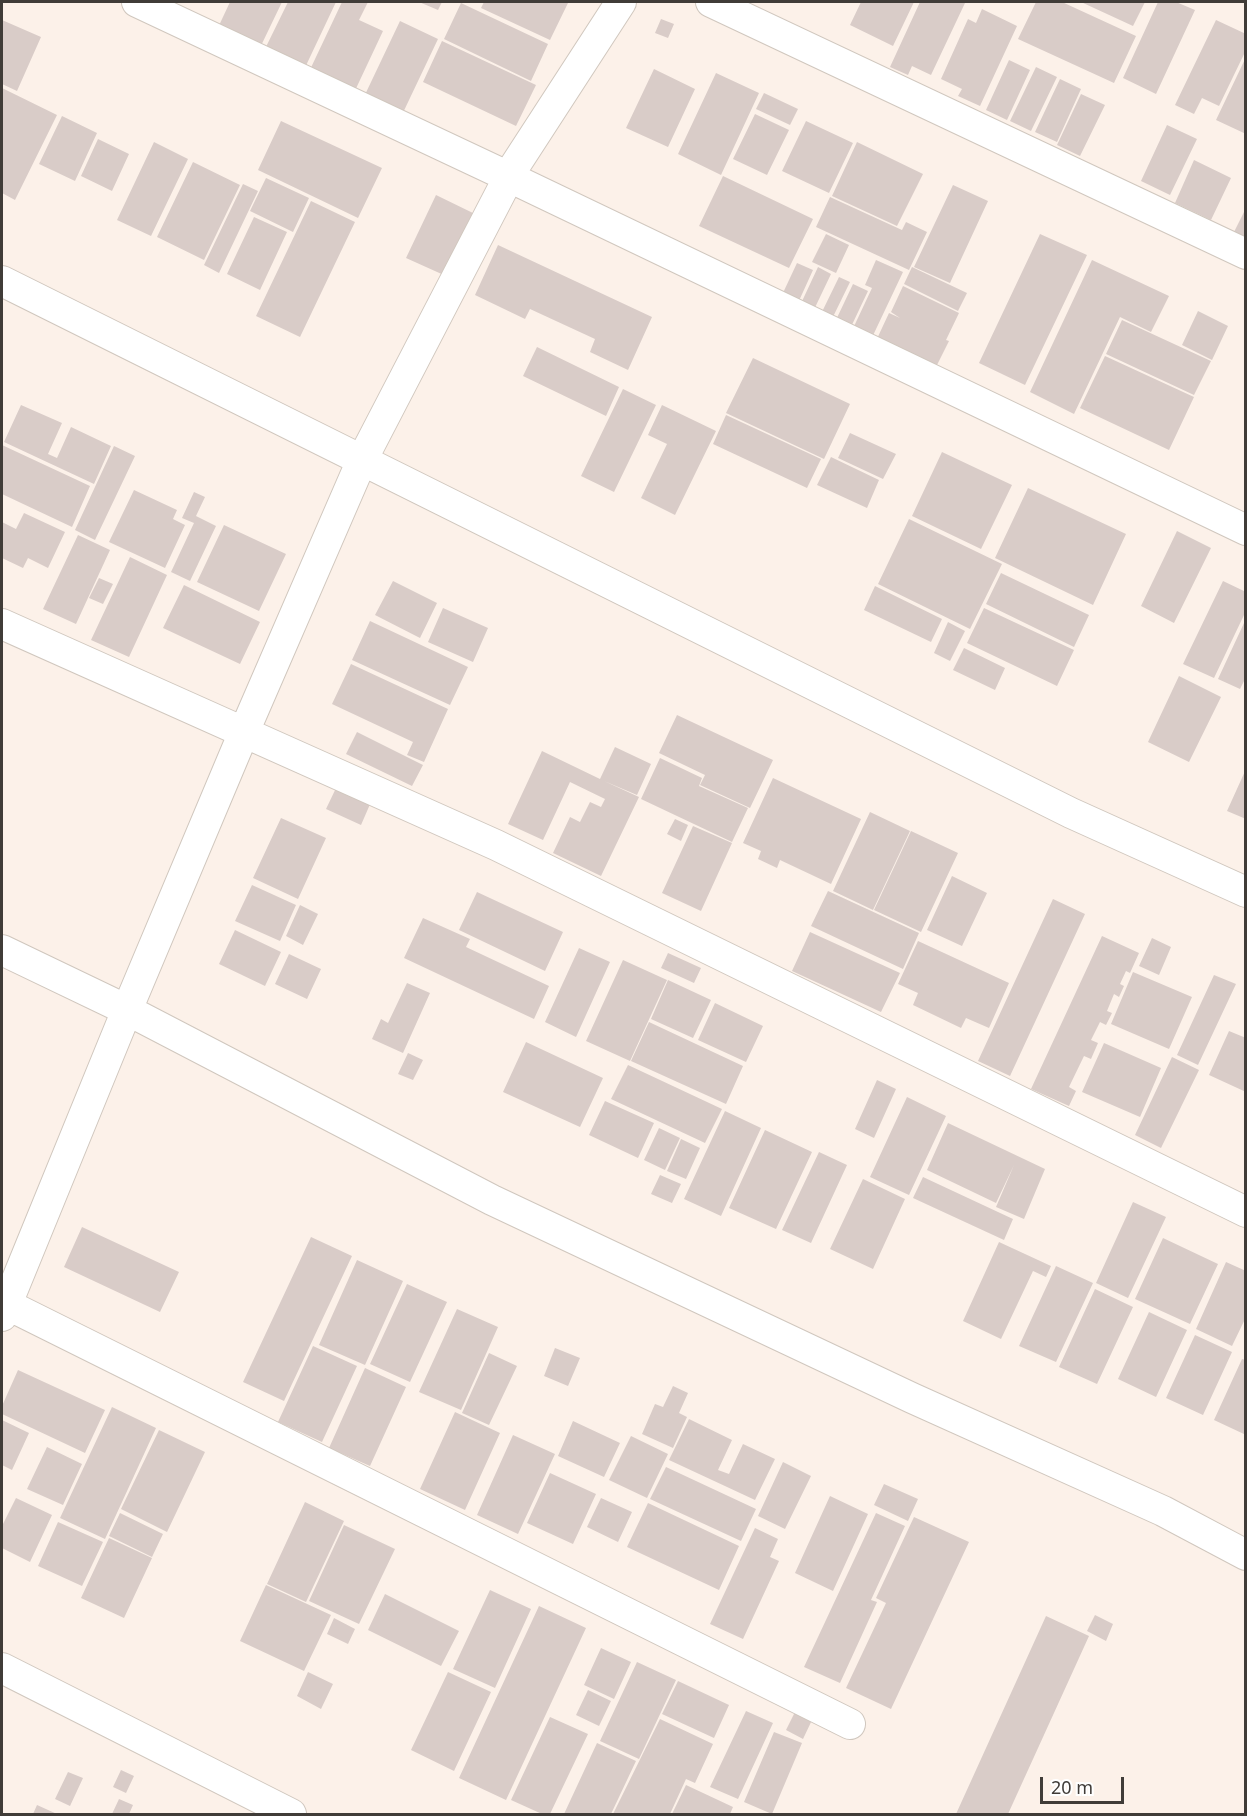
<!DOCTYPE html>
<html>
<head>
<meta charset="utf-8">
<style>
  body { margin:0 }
  #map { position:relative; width:1247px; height:1816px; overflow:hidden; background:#fcf1e9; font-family:"Noto Sans",sans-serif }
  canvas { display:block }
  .frame { position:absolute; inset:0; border:3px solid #403c38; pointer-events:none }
  .scale { position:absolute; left:1040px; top:1777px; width:84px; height:27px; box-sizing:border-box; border:3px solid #403c38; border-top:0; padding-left:8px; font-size:18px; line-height:21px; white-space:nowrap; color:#403c38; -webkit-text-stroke:4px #fff; paint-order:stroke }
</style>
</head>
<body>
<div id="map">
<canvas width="1247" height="1816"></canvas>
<div class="frame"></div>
<div class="scale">20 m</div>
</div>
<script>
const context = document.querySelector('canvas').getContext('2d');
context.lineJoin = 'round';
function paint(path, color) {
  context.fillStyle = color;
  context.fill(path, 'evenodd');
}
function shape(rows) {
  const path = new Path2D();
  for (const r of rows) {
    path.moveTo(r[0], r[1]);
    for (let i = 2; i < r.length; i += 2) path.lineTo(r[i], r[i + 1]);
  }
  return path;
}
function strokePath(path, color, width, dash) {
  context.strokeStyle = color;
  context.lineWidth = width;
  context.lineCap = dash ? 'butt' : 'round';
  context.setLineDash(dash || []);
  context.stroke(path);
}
const building = shape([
  [230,2,282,2,257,54,215,34],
  [288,2,336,2,302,74,262,55],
  [342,2,368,2,359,20,383,31,352,97,307,76],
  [419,2,442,2,438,10],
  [484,2,566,2,568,3,550,40,481,8],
  [861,2,914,2,893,46,850,25],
  [920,2,961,2,965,3,931,75,912,66,908,75,890,67],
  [1036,2,1062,2,1136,36,1114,83,1018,39],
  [1081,2,1145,2,1133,26],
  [1158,2,1176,2,1195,10,1156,94,1123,78],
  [461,3,548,44,531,81,444,39],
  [982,9,1017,26,980,106,958,96,962,89,941,79,968,19,976,23],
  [661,19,674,24,668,38,655,33],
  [2,20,41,37,17,91,2,84],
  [1216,20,1246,34,1246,50,1219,106,1202,98,1194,114,1175,105],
  [400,21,438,39,400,119,362,101],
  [442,41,536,85,516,126,423,82],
  [1246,57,1246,134,1216,120],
  [1009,60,1030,70,1007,120,986,110],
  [1036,67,1057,77,1031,131,1010,121],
  [654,69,695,89,668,147,626,128],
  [716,73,759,93,721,175,678,154],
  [1060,79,1081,89,1057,142,1035,132],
  [2,88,57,115,15,200,2,193],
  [764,93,798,109,790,125,756,109],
  [1081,94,1105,105,1080,156,1057,145],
  [755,114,789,130,767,175,733,159],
  [62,116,97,133,75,181,39,164],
  [281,121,382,168,358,218,258,170],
  [806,121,853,143,829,193,782,171],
  [1167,125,1197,139,1170,195,1141,181],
  [98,139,129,154,112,191,81,176],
  [154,142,188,159,151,236,117,220],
  [857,142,923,174,897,226,832,196],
  [1194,160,1231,178,1211,220,1175,203],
  [193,162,240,185,204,260,157,237],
  [723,176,813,219,789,268,699,226],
  [266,178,309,198,293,232,250,211],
  [243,184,258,191,219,273,204,265],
  [953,185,988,201,950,283,914,267],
  [436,195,475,214,446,276,406,258],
  [830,197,902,230,906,222,927,232,909,270,816,227],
  [311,201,355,222,300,337,256,316],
  [1246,208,1246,240,1233,234],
  [254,217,287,232,260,290,227,274],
  [826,234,849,245,836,273,812,262],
  [1040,234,1087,255,1025,385,979,363],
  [498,245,652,317,628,370,590,352,595,339,530,309,525,319,475,295],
  [876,260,903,272,868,346,849,337,872,288,865,285],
  [1092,260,1169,296,1151,332,1120,317,1074,414,1030,392],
  [797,263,813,270,798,303,782,295],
  [818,267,831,274,810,318,797,312],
  [912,267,967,293,958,311,904,284],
  [839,277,850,282,830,323,819,318],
  [853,284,868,291,850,329,835,322],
  [903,286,959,313,946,340,949,341,934,371,875,343,889,313,900,318,891,312],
  [1198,311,1228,326,1212,360,1182,345],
  [1122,320,1211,361,1194,395,1106,354],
  [537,347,619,387,606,416,523,376],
  [1105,356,1194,397,1169,450,1080,408],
  [753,358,850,404,824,459,726,413],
  [623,389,656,405,614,492,581,476],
  [21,405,62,423,48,454,57,458,71,427,111,446,94,484,4,442],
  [662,405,716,431,675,515,641,498,667,444,648,435],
  [726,415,821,459,807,488,713,444],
  [850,433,896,454,883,479,838,458],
  [2,445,90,486,72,527,2,494],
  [114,446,135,456,95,540,75,530],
  [942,452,1012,485,981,549,912,516],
  [831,457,879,480,867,508,817,485],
  [1028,488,1126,534,1093,605,995,558],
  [134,490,177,510,173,519,185,525,165,568,109,542],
  [194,492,205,497,196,516,216,526,190,581,171,572,194,523,182,518],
  [24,513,65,532,48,568,28,558,23,568,2,558,2,522,16,529],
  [909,519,1002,564,970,629,878,584],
  [224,525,286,554,259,611,197,582],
  [1177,531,1211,548,1174,623,1141,606],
  [78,535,110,550,76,624,43,609],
  [130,557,167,575,129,657,91,640],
  [1001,573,1089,615,1074,647,986,604],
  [99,578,113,584,103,604,89,598],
  [393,581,437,603,420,638,375,615],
  [1223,581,1246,592,1246,616,1244,615,1214,678,1183,664],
  [184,585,260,622,240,664,163,628],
  [875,586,942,619,931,642,864,610],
  [443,608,488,628,473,662,428,642],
  [984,608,1074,650,1057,686,967,643],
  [370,621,468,667,450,705,352,660],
  [948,622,965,631,950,661,934,653],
  [1244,623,1246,624,1246,677,1240,689,1218,679],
  [964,648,1005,668,995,690,953,670],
  [351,664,448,709,424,762,407,755,413,742,332,704],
  [1179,676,1221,697,1189,762,1148,742],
  [677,715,773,760,750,808,700,785,705,775,659,753],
  [357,732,423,765,412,786,346,754],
  [615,747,651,764,637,795,604,781,639,797,601,876,553,853,570,817,580,822,590,802,601,807,605,799,570,782,543,840,508,824,542,751,600,779],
  [660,758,702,778,699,786,748,808,732,842,641,799],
  [1246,769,1246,819,1227,811],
  [773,778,861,819,831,884,780,860,777,868,758,859,761,851,743,843],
  [337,786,371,802,361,825,326,809],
  [870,812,910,831,873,910,833,891],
  [281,818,326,838,298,899,253,878],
  [675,819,688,825,681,841,667,834],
  [693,826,732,843,701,911,662,893],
  [911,831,958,853,921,932,874,910],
  [952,876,987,893,962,946,927,930],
  [252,885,296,905,280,941,235,921],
  [828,891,919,933,903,969,811,926],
  [477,892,563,932,545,971,459,930],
  [1053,899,1085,914,1010,1076,978,1061],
  [300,905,318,914,303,945,286,936],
  [423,918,470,939,466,947,549,986,534,1019,404,958],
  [235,930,281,952,265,986,219,964],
  [810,932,900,973,881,1012,792,971],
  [1102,936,1139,953,1130,973,1126,971,1120,984,1124,986,1119,997,1114,994,1107,1011,1112,1013,1106,1025,1100,1022,1091,1040,1098,1043,1091,1059,1084,1056,1069,1087,1076,1091,1069,1106,1031,1089],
  [1152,938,1171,947,1159,975,1139,966],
  [918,941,1009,983,989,1028,966,1018,961,1028,913,1005,918,993,898,984],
  [579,948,610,962,576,1037,545,1022],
  [668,953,701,968,694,983,661,968],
  [289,954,321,969,307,999,275,984],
  [623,960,667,980,630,1061,586,1041],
  [1133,972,1192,997,1169,1049,1111,1024],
  [1214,975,1236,984,1198,1065,1177,1055],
  [668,980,711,1000,693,1038,651,1019],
  [407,983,430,993,403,1053,372,1039,381,1019,388,1023],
  [715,1003,763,1026,746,1062,698,1040],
  [649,1022,743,1066,726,1104,631,1061],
  [1229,1031,1246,1038,1246,1092,1209,1075],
  [526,1042,603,1078,580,1127,503,1092],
  [1104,1043,1161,1068,1140,1117,1082,1092],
  [408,1053,423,1060,413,1080,398,1074],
  [1172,1057,1199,1070,1161,1148,1135,1135],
  [628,1065,722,1109,705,1143,611,1099],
  [877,1080,896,1089,874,1138,855,1129],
  [907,1097,946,1116,909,1195,870,1177],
  [605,1101,654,1123,638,1158,589,1135],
  [725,1111,761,1128,721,1216,684,1199],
  [948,1123,1045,1169,1024,1219,996,1207,1014,1165,996,1203,927,1170],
  [659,1128,680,1138,665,1170,644,1160],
  [765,1130,812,1152,776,1229,729,1208],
  [681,1139,700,1148,686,1179,667,1171],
  [819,1152,847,1165,811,1243,782,1230],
  [660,1175,681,1184,672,1203,651,1194],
  [923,1177,1013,1219,1004,1240,913,1198],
  [863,1179,905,1199,873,1269,830,1249],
  [1133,1202,1166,1217,1128,1298,1096,1283],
  [82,1227,179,1272,160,1312,64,1267],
  [311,1237,352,1256,284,1401,243,1382],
  [1163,1238,1218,1264,1190,1324,1135,1299],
  [999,1242,1051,1266,1046,1277,1033,1271,1001,1339,963,1321],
  [357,1260,403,1281,365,1365,319,1345],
  [1226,1262,1246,1271,1246,1317,1232,1346,1196,1329],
  [1056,1266,1093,1283,1056,1362,1019,1346],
  [407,1284,447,1302,410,1382,370,1364],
  [1095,1289,1133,1307,1097,1384,1059,1367],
  [457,1309,498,1327,461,1410,419,1392],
  [1149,1312,1187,1330,1156,1397,1118,1379],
  [1195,1335,1232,1352,1203,1415,1166,1398],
  [313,1346,357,1366,322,1442,278,1422],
  [555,1348,580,1358,568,1386,544,1376],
  [489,1353,517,1366,489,1425,462,1413],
  [1242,1359,1246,1360,1246,1435,1214,1420],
  [365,1368,406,1387,370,1466,329,1448],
  [18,1370,105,1410,85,1453,2,1414,2,1406],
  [673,1386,688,1393,679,1413,687,1417,673,1448,642,1434,655,1404,663,1407],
  [112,1407,156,1428,105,1539,60,1518],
  [455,1412,500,1433,465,1510,420,1489],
  [689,1419,732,1440,718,1470,729,1474,743,1444,775,1459,755,1500,669,1460],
  [2,1420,29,1433,12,1470,2,1465],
  [573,1421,620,1443,604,1477,558,1456],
  [159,1430,205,1452,167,1532,121,1509],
  [513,1435,555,1454,518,1534,477,1515],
  [631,1436,668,1454,647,1498,609,1480],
  [47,1447,82,1464,63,1505,27,1489],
  [783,1462,811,1476,785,1529,758,1516],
  [666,1467,756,1509,741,1541,650,1499],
  [550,1473,596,1494,573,1544,527,1523],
  [884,1484,918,1499,908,1521,874,1505],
  [830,1496,868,1514,833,1591,795,1573],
  [16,1498,52,1515,30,1562,2,1548,2,1526],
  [601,1498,632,1512,618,1542,587,1527],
  [305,1502,344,1521,306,1602,267,1584],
  [648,1503,739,1546,719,1590,627,1547],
  [120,1513,163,1534,152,1557,109,1536],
  [876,1513,905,1526,871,1600,877,1602,840,1683,804,1667],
  [914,1517,969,1542,891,1709,846,1688,886,1603,876,1598],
  [58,1522,103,1542,82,1586,38,1566],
  [344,1525,395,1549,359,1624,309,1601],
  [755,1528,778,1539,770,1557,779,1561,743,1639,710,1624],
  [109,1538,152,1558,124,1618,81,1598],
  [266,1585,331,1615,304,1671,240,1641],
  [490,1590,531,1609,495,1688,453,1669],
  [385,1594,459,1631,441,1666,368,1630],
  [539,1606,586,1628,506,1800,459,1778],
  [1095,1615,1113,1624,1106,1641,1087,1631],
  [1046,1616,1089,1636,1008,1814,956,1814],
  [334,1618,355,1629,348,1644,327,1634],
  [601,1648,631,1662,614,1699,584,1685],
  [637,1662,676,1680,639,1759,600,1741],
  [308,1672,333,1684,321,1709,297,1696],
  [448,1672,491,1692,454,1771,411,1750],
  [678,1681,729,1705,714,1738,662,1714],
  [588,1690,611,1701,599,1726,576,1715],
  [796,1710,813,1718,803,1739,786,1730],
  [746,1711,773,1723,738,1799,710,1787],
  [550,1717,588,1734,550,1814,542,1814,511,1800],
  [660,1719,713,1744,695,1783,686,1779,670,1814,613,1814],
  [774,1732,802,1743,772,1814,744,1802],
  [597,1743,636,1761,611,1814,564,1814],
  [121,1770,134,1776,126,1793,113,1787],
  [68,1772,83,1778,70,1806,55,1799],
  [686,1785,733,1807,730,1814,672,1814],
  [119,1799,133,1805,129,1814,112,1814],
  [37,1805,57,1814,33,1814]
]);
const street = shape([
  [137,2,509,177,1246,530],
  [711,2,1246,254],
  [2,281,1071,813,1246,892],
  [2,624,496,845,1246,1212],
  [2,950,127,1010,492,1200,912,1398,1163,1511,1246,1555],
  [2,1302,850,1724],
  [2,1316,127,1010,244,732,362,460,514,167,621,2],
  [2,1668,291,1814]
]);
paint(building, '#d9ccc8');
strokePath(street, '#d0c7be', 32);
strokePath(street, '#fff', 30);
</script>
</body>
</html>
